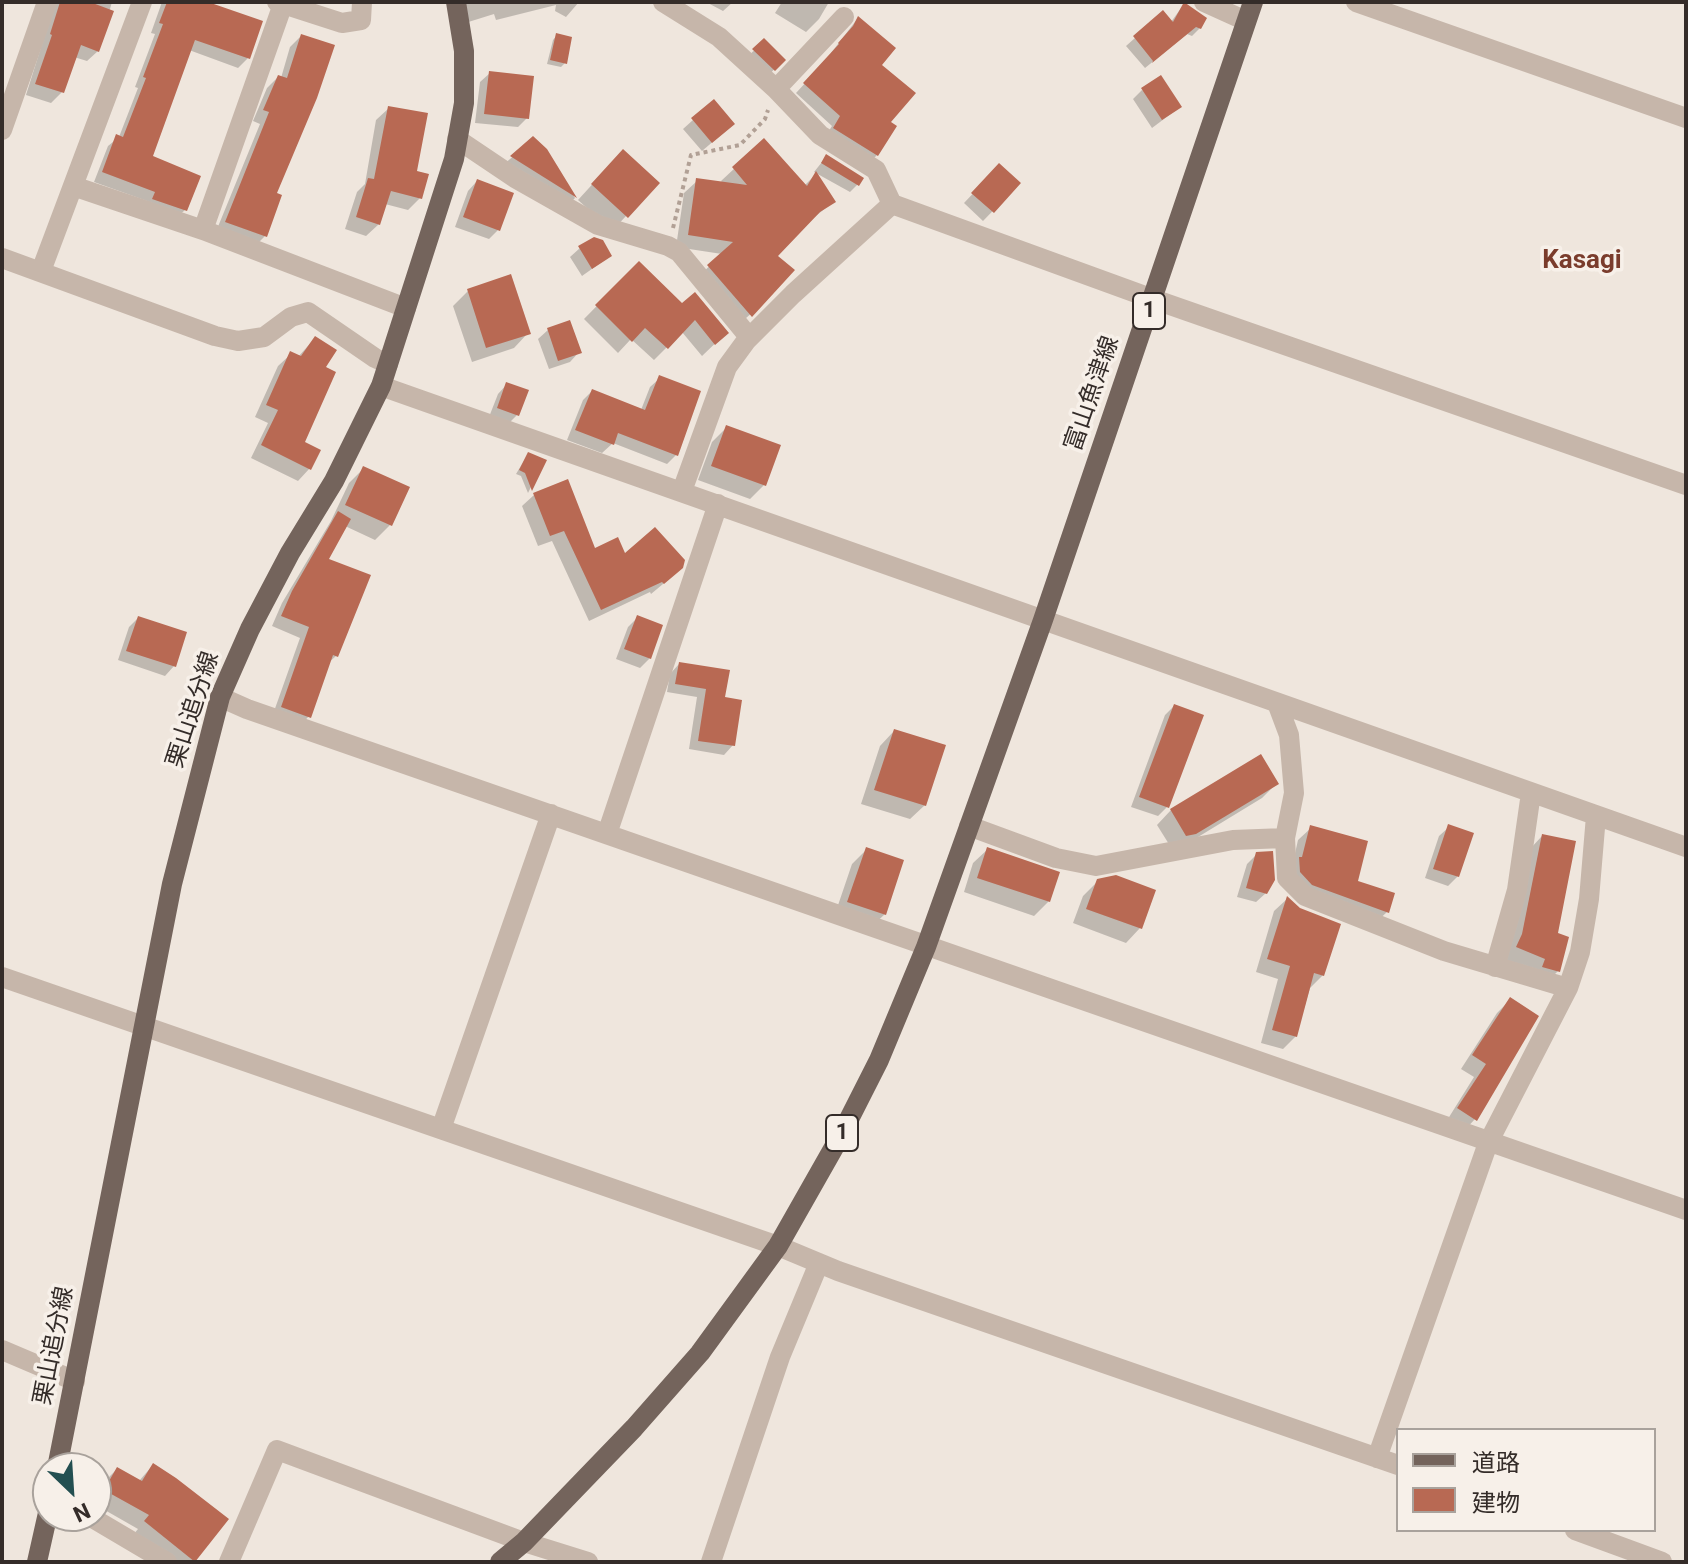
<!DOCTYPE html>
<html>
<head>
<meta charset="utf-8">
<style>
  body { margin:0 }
  #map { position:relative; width:1688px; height:1564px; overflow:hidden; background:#efe6dd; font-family:Roboto,"Noto Sans JP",sans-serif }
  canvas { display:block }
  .frame { position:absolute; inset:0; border:4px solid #342c29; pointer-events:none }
  .legend { position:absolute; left:1396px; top:1428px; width:260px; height:104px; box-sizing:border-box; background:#f7f0e9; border:2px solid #a9a29c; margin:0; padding:10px 14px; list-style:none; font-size:24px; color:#342c29 }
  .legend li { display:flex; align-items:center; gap:16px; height:40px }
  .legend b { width:40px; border:2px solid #a9a29c }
  .north { position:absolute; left:32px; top:1452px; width:80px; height:80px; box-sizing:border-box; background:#f7f0e9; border:2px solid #a9a29c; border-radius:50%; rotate:155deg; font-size:22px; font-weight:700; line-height:32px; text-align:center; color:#342c29 }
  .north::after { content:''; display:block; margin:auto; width:28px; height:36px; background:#234f51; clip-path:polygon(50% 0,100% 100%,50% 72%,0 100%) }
</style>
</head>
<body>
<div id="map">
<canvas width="1688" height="1564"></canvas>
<div class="frame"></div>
<ul class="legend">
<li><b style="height:10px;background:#74645c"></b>道路</li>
<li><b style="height:22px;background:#b86953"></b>建物</li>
</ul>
<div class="north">N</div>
</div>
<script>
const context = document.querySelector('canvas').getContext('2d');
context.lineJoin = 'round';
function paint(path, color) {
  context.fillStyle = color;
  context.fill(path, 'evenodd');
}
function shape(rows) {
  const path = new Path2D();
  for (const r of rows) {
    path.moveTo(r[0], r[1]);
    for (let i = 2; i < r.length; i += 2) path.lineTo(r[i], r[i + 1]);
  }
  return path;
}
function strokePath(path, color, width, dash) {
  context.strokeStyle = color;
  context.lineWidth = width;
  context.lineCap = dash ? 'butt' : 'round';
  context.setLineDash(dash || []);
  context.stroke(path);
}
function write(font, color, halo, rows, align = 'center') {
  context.font = font + ' Roboto,"Noto Sans JP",sans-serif';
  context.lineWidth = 7;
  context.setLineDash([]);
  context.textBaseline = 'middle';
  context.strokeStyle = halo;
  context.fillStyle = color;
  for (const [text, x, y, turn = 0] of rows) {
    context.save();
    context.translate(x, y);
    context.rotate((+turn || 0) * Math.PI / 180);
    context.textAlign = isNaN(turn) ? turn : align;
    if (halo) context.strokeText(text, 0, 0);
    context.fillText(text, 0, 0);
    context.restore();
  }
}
const shadow = shape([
  [57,2,112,2,98,51,87,61,74,57,62,92,51,103,26,95,54,6],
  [162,2,203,2,261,22,248,58,238,68,189,50,150,157,185,210,175,219,147,201,94,182,108,146,119,137,138,88,135,87,155,34,151,33],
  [468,2,579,2,566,17,555,11,556,5,496,20,494,14,462,24,459,11],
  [706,2,733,2,723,11],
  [782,2,829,2,819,19,806,32,775,13],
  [1184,4,1200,28,1192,36,1187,34,1145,68,1126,46,1163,13,1171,22],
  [858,18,879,65,888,123,877,155,868,164,825,137,832,126,796,93,832,54,831,53],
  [557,35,565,63,561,67,547,64,553,40],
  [301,36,275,195,279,196,265,236,254,247,215,234,260,124,253,121,267,88,278,77,281,78,290,47],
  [764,41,783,60,765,79,744,60],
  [490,73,527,118,518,127,475,123,480,82],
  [1142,90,1180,107,1152,128,1133,99],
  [389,108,415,172,420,198,408,210,385,204,379,224,366,236,345,229,357,192,365,184,376,120],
  [693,120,723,133,702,151,683,129],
  [533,139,546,150,575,198,567,206,502,166],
  [764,141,804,186,816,174,833,202,806,224,775,256,754,311,737,326,696,279,722,254,676,247,684,193,697,181,723,184,721,181],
  [826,157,858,184,850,192,814,172],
  [609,166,626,216,612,231,578,200],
  [999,166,1019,184,983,221,964,203],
  [477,181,498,230,489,239,455,227,468,191],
  [580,248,610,256,582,276,570,257],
  [639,263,682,306,726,333,702,356,682,332,654,360,631,339,618,353,584,319],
  [468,291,528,333,514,348,472,362,453,306],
  [548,330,579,352,570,362,549,369,538,339],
  [315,338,323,368,302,443,310,468,298,481,251,458,268,423,255,417,278,366,291,354,298,357],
  [660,378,677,454,667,464,613,443,602,453,567,440,583,400,592,391,641,410,650,387],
  [507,384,517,415,508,424,489,417,498,394],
  [726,428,765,484,750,499,698,480,712,442],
  [528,454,544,461,528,493,521,476,516,474],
  [364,468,407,488,390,525,375,540,345,526,326,560,336,656,327,664,309,716,299,727,272,717,300,638,272,626,282,603,331,521,349,483],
  [534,495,594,550,669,579,651,594,650,592,589,621,552,541,538,546,522,506],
  [138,618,174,666,165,676,118,660,129,627],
  [637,618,650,658,640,668,616,659,628,627],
  [679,664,723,699,733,745,724,755,689,749,697,697,667,692,670,674],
  [1174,706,1167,807,1158,816,1131,807,1165,715],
  [894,731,925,805,910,819,861,804,880,746],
  [1277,783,1262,798,1180,848,1172,849,1157,825,1171,810],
  [1449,827,1458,876,1448,886,1425,878,1439,836],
  [1311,828,1356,883,1387,912,1374,924,1288,885,1298,840],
  [1542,836,1558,971,1545,984,1505,960,1530,849],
  [988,849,1049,901,1034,916,964,892,973,863],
  [866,850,885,914,870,928,834,917,852,864],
  [1257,854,1266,893,1256,902,1237,897,1247,864],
  [1098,881,1140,928,1126,943,1073,923,1083,896],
  [1287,899,1323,975,1310,988,1296,1036,1283,1049,1261,1043,1278,979,1256,972,1274,911],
  [1510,1000,1475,1119,1463,1132,1446,1122,1474,1077,1461,1069,1497,1013],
  [153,1465,226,1520,192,1562,167,1562,133,1535,138,1529,96,1505,96,1497,104,1482,117,1469,139,1481]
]);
const building = shape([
  [60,2,90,2,114,11,99,52,81,45,64,93,35,84,52,35,50,34],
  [167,2,208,2,263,21,250,59,195,40,153,156,201,176,187,211,152,199,155,192,102,172,116,134,123,137,146,78,143,77,163,24,159,23],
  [1184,2,1207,18,1201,29,1196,27,1152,63,1153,61,1133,36,1163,10,1173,22],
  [858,16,896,48,882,65,916,93,891,122,897,126,878,156,833,128,840,116,803,83,839,44,838,43,853,26],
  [556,33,572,37,567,64,550,60],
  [301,34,335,45,317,98,277,193,282,195,267,237,225,222,269,112,263,110,278,75,287,78],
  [764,38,786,60,775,71,752,49],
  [489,71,534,76,529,119,484,114],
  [1161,75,1182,107,1162,120,1141,88],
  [714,99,735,124,712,143,691,118],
  [388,106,428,113,417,171,429,174,422,199,391,191,380,225,356,217,368,178,374,179],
  [533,136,547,149,577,198,510,156],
  [764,138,807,186,816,171,836,202,820,212,778,256,795,270,752,317,707,265,733,242,688,235,696,178,747,185,732,167],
  [623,149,660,183,628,218,591,184],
  [826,154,864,178,859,186,821,163],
  [999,163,1021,183,994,213,971,193],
  [477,179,514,193,500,231,463,217],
  [594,237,603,240,612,256,592,269,578,246],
  [639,261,682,303,695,292,729,333,715,345,695,320,668,349,645,328,632,342,595,305],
  [511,274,531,334,486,348,467,289],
  [570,320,582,353,558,361,547,328],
  [315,336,337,350,326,367,336,372,305,442,321,450,311,470,261,445,278,410,266,405,290,351,301,356],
  [659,375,701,391,678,456,618,433,614,445,575,430,592,389,645,410],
  [506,382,529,390,519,416,497,408],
  [726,425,781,445,766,486,711,466],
  [528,452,547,460,532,491,525,473,519,470],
  [363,466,410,487,392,526,345,505],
  [568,479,595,548,618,537,625,553,655,527,685,560,683,568,664,584,662,582,601,610,564,531,550,536,533,493],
  [338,511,351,519,329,559,371,575,338,657,333,655,311,718,281,707,309,627,281,616,292,591],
  [637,615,663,625,651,659,624,649],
  [138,616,187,632,176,667,126,651],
  [679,662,730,670,725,697,742,700,735,746,698,741,706,689,675,684],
  [1174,704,1204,715,1169,808,1139,797],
  [894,729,946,745,926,806,874,790],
  [1261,754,1279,784,1196,834,1186,836,1170,809],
  [1448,824,1474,833,1459,877,1433,869],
  [1310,825,1368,841,1358,881,1395,893,1389,913,1312,885,1300,872,1299,857,1302,857],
  [1542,834,1576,841,1558,933,1569,937,1560,972,1542,967,1545,959,1516,947,1522,934],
  [866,847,904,860,886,915,847,902],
  [987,847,1060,872,1050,902,977,878],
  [1273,851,1275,880,1267,894,1246,888,1256,852],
  [1116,875,1156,890,1142,929,1086,909,1097,879],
  [1287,896,1300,908,1341,924,1324,976,1314,973,1297,1037,1272,1030,1290,966,1267,959],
  [1510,997,1539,1016,1477,1121,1457,1108,1486,1064,1472,1055],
  [153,1463,176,1478,229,1519,195,1562,144,1521,149,1515,104,1490,117,1467,142,1481]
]);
const path = shape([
  [673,228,691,155,740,145,765,119,768,110]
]);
const minor = shape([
  [277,2,342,23,361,20,362,2],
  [663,2,719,37,776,89,820,135,876,170,892,204,1153,299,1686,485],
  [1204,2,1246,21],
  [1356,2,1686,118],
  [776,89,844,17],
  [2,130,47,2],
  [457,139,515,178,598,225,668,246,679,252,749,337],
  [73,186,203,230,283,4],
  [203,230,406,308],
  [2,258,215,336,238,341,264,337,291,317,308,312,375,358,388,364],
  [41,271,142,2],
  [381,386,1686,847],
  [682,491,727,367,746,341,793,294,892,204],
  [220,697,247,709,1686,1210],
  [1277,703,1289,735,1294,793,1285,838,1287,878,1305,896,1444,951,1568,988,1580,952,1589,899,1596,816],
  [969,826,1056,858,1096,866,1233,840,1285,838],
  [607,834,718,504],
  [1495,967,1517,890,1531,793],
  [2,977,778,1246,838,1271,1398,1465],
  [441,1129,551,814],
  [2,1350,75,1381],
  [1377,1458,1488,1143,1568,988],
  [89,1516,167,1562],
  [1575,1530,1662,1562],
  [229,1562,277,1450,524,1542,588,1562],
  [711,1562,780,1357,819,1263]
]);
const major = shape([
  [57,1468,172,884,220,697,250,629,290,553,334,481,381,386,454,159,464,103,464,51,456,2],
  [37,1562,48,1513],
  [500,1562,524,1542,634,1428,700,1353,778,1246,841,1135,879,1060,926,947,1043,620,1253,2]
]);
const shields = [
  [1149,311,32],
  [842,1133,32]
];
const shieldNames = [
  ["1",1149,311],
  ["1",842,1133]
];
const streetNames = [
  ["富山魚津線",1093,394,-71],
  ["栗山追分線",194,710,-72],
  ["栗山追分線",55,1346,-79]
];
const neighbourhoodNames = [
  ["Kasagi",1582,261]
];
paint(shadow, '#0003');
paint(building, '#b86953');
strokePath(path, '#b1a095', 4, [4, 4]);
strokePath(minor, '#c6b6aa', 20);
strokePath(major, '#74645c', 20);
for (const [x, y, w] of shields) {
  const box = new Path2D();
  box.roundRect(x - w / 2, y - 18, w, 36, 6);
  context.fillStyle = '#f7f0e9';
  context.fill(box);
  strokePath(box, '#342c29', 2);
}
write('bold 22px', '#342c29', null, shieldNames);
write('24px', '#342c29', '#f7f0e9', streetNames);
write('bold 26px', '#7a3c2c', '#f7f0e9', neighbourhoodNames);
</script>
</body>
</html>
